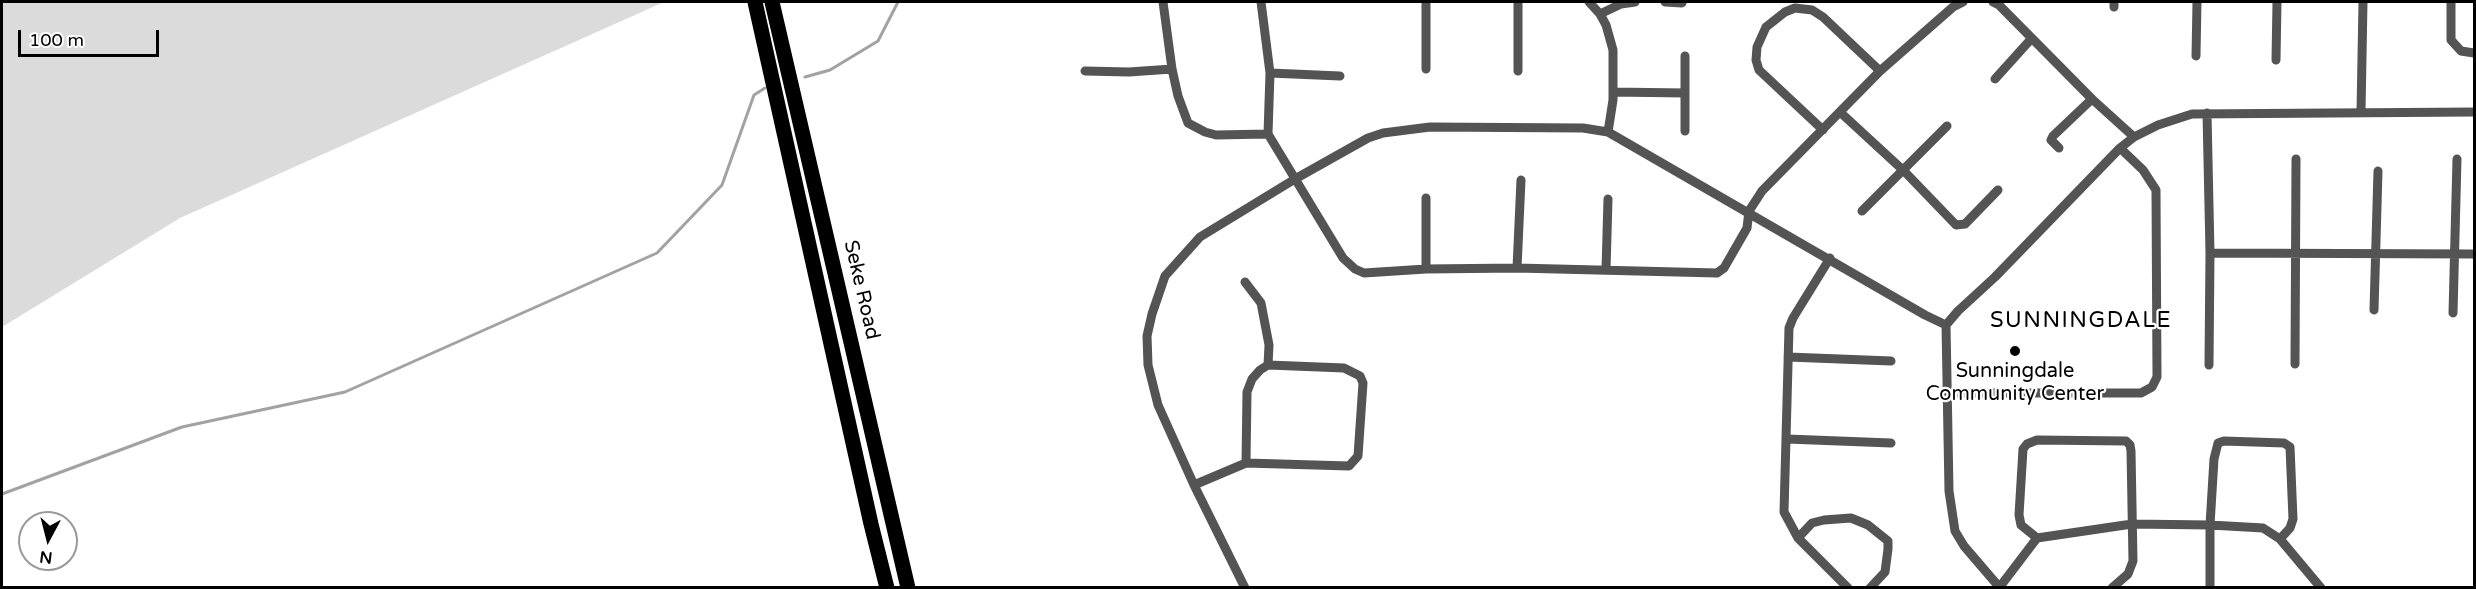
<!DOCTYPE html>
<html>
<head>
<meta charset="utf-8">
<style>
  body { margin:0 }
  #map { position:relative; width:2476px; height:589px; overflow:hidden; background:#fff; font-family:"Varela Round",sans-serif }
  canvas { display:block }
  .frame { position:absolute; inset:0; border:3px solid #000; pointer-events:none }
  .north { position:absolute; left:18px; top:511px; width:60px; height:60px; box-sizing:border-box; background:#fff; border:2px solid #999; border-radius:50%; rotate:187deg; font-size:16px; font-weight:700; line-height:24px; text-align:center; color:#000 }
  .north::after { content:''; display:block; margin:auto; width:21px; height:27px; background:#000; clip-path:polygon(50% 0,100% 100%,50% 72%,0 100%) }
  .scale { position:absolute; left:18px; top:30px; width:141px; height:27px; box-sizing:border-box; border:3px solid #000; border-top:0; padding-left:8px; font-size:18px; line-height:21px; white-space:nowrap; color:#000; -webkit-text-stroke:4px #fff; paint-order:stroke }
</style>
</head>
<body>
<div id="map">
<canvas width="2476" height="589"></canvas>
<div class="frame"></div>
<div class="north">N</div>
<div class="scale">100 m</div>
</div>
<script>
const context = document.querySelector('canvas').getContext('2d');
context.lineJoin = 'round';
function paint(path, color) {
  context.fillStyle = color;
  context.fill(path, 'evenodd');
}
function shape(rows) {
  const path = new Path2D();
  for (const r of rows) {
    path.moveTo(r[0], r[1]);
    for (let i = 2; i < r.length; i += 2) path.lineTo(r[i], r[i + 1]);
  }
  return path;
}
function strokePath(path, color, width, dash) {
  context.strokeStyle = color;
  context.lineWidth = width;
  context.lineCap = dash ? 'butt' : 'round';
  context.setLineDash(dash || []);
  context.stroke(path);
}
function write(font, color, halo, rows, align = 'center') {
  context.font = font + ' "Varela Round",sans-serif';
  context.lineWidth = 4.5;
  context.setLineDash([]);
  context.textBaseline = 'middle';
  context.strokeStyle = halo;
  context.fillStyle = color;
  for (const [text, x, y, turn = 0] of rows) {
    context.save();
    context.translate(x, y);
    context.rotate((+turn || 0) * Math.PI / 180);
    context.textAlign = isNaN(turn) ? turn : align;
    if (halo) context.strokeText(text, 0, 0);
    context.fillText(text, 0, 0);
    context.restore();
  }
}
const green = shape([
  [2,2,664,2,180,218,2,327]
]);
const stream = shape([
  [805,77,830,70,878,41,898,2],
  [2,494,182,427,345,392,657,253,722,185,754,95,765,88]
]);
const minor = shape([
  [1163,2,1172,69,1178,96,1188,123,1205,132,1216,135,1268,134],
  [1261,2,1270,73,1268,134,1343,258,1355,269,1364,273,1426,269,1517,268,1717,273,1724,268,1747,228,1749,211,1762,191,1880,71,1953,7,1963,2],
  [1426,2,1426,69],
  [1518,2,1518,71],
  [1589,2,1600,14,1606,25,1613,50,1613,100,1608,132],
  [1665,2,1682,3],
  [1993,2,1999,5,2092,99,2134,137],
  [2114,2,2114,7],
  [2451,2,2451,40,2461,51,2474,53],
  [1600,14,1621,4,1635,2],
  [2196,56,2197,2],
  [2276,60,2277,2],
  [1085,71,1129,72,1172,69],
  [1270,73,1340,76],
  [1995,79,2032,38],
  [1613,92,1685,93],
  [2361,112,2363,2],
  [1841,113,1904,171,1956,225,1965,224,1998,190],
  [2207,113,2210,253,2209,365],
  [1823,130,1759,70,1756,60,1757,47,1766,27,1785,12,1795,8,1812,10,1823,17,1880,71],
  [1685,131,1685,56],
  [2059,148,2051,140,2053,136,2092,99],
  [1426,198,1426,269],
  [1862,211,1947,126],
  [2210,253,2474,254],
  [1830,258,1793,318,1789,328,1784,512,1798,538,1848,588],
  [1517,268,1521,180],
  [1606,270,1608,199],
  [1245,282,1261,303,1269,345,1268,365],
  [2374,310,2378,171],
  [2453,313,2457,159],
  [1788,357,1891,361],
  [2295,364,2296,159],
  [1949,393,2141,393,2152,387,2157,377,2156,190,2143,170,2120,148],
  [1787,439,1891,443],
  [1194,485,1246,463,1349,466,1358,456,1363,383,1360,376,1344,368,1268,365,1260,370,1252,379,1247,392,1246,463],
  [1798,538,1812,523,1824,520,1851,518,1868,525,1888,541,1888,549,1885,572,1870,588],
  [2037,538,2021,525,2019,515,2023,449,2027,444,2037,440,2126,441,2130,445,2131,451,2133,561,2128,574,2112,588],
  [1245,588,1194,485,1158,405,1148,365,1147,336,1152,314,1165,276,1200,237,1295,179,1368,138,1383,133,1430,127,1583,128,1608,132,1925,315,1946,325],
  [1999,588,2037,538,2132,524,2210,525,2263,528,2280,539,2321,588],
  [2000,588,1964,546,1955,531,1949,491,1946,325,1958,311,1995,277,2120,148,2134,137,2158,125,2192,114,2474,112],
  [2210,588,2210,525,2214,459,2218,443,2224,441,2284,443,2290,447,2293,519,2290,528,2280,539]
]);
const primary = shape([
  [755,2,871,524,887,588],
  [772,2,908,588]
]);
const markers = [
  [2015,351,6,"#000"]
];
const streetNames = [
  ["Seke Road",861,290,77]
];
const poiNames = [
  ["Sunningdale",2015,372],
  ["Community Center",2015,395]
];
const quarterNames = [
  ["SUNNINGDALE",2081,321]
];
paint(green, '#dbdbdb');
strokePath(stream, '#a2a2a2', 3);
strokePath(minor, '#545454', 9);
strokePath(primary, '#000', 15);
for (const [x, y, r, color] of markers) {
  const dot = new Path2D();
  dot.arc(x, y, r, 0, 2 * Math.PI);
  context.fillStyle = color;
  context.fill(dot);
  strokePath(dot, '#fff', 2);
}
write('20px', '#000', '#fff', streetNames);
write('20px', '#000', '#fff', poiNames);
context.letterSpacing = '1.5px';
write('22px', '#000', '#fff', quarterNames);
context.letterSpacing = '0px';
</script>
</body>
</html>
